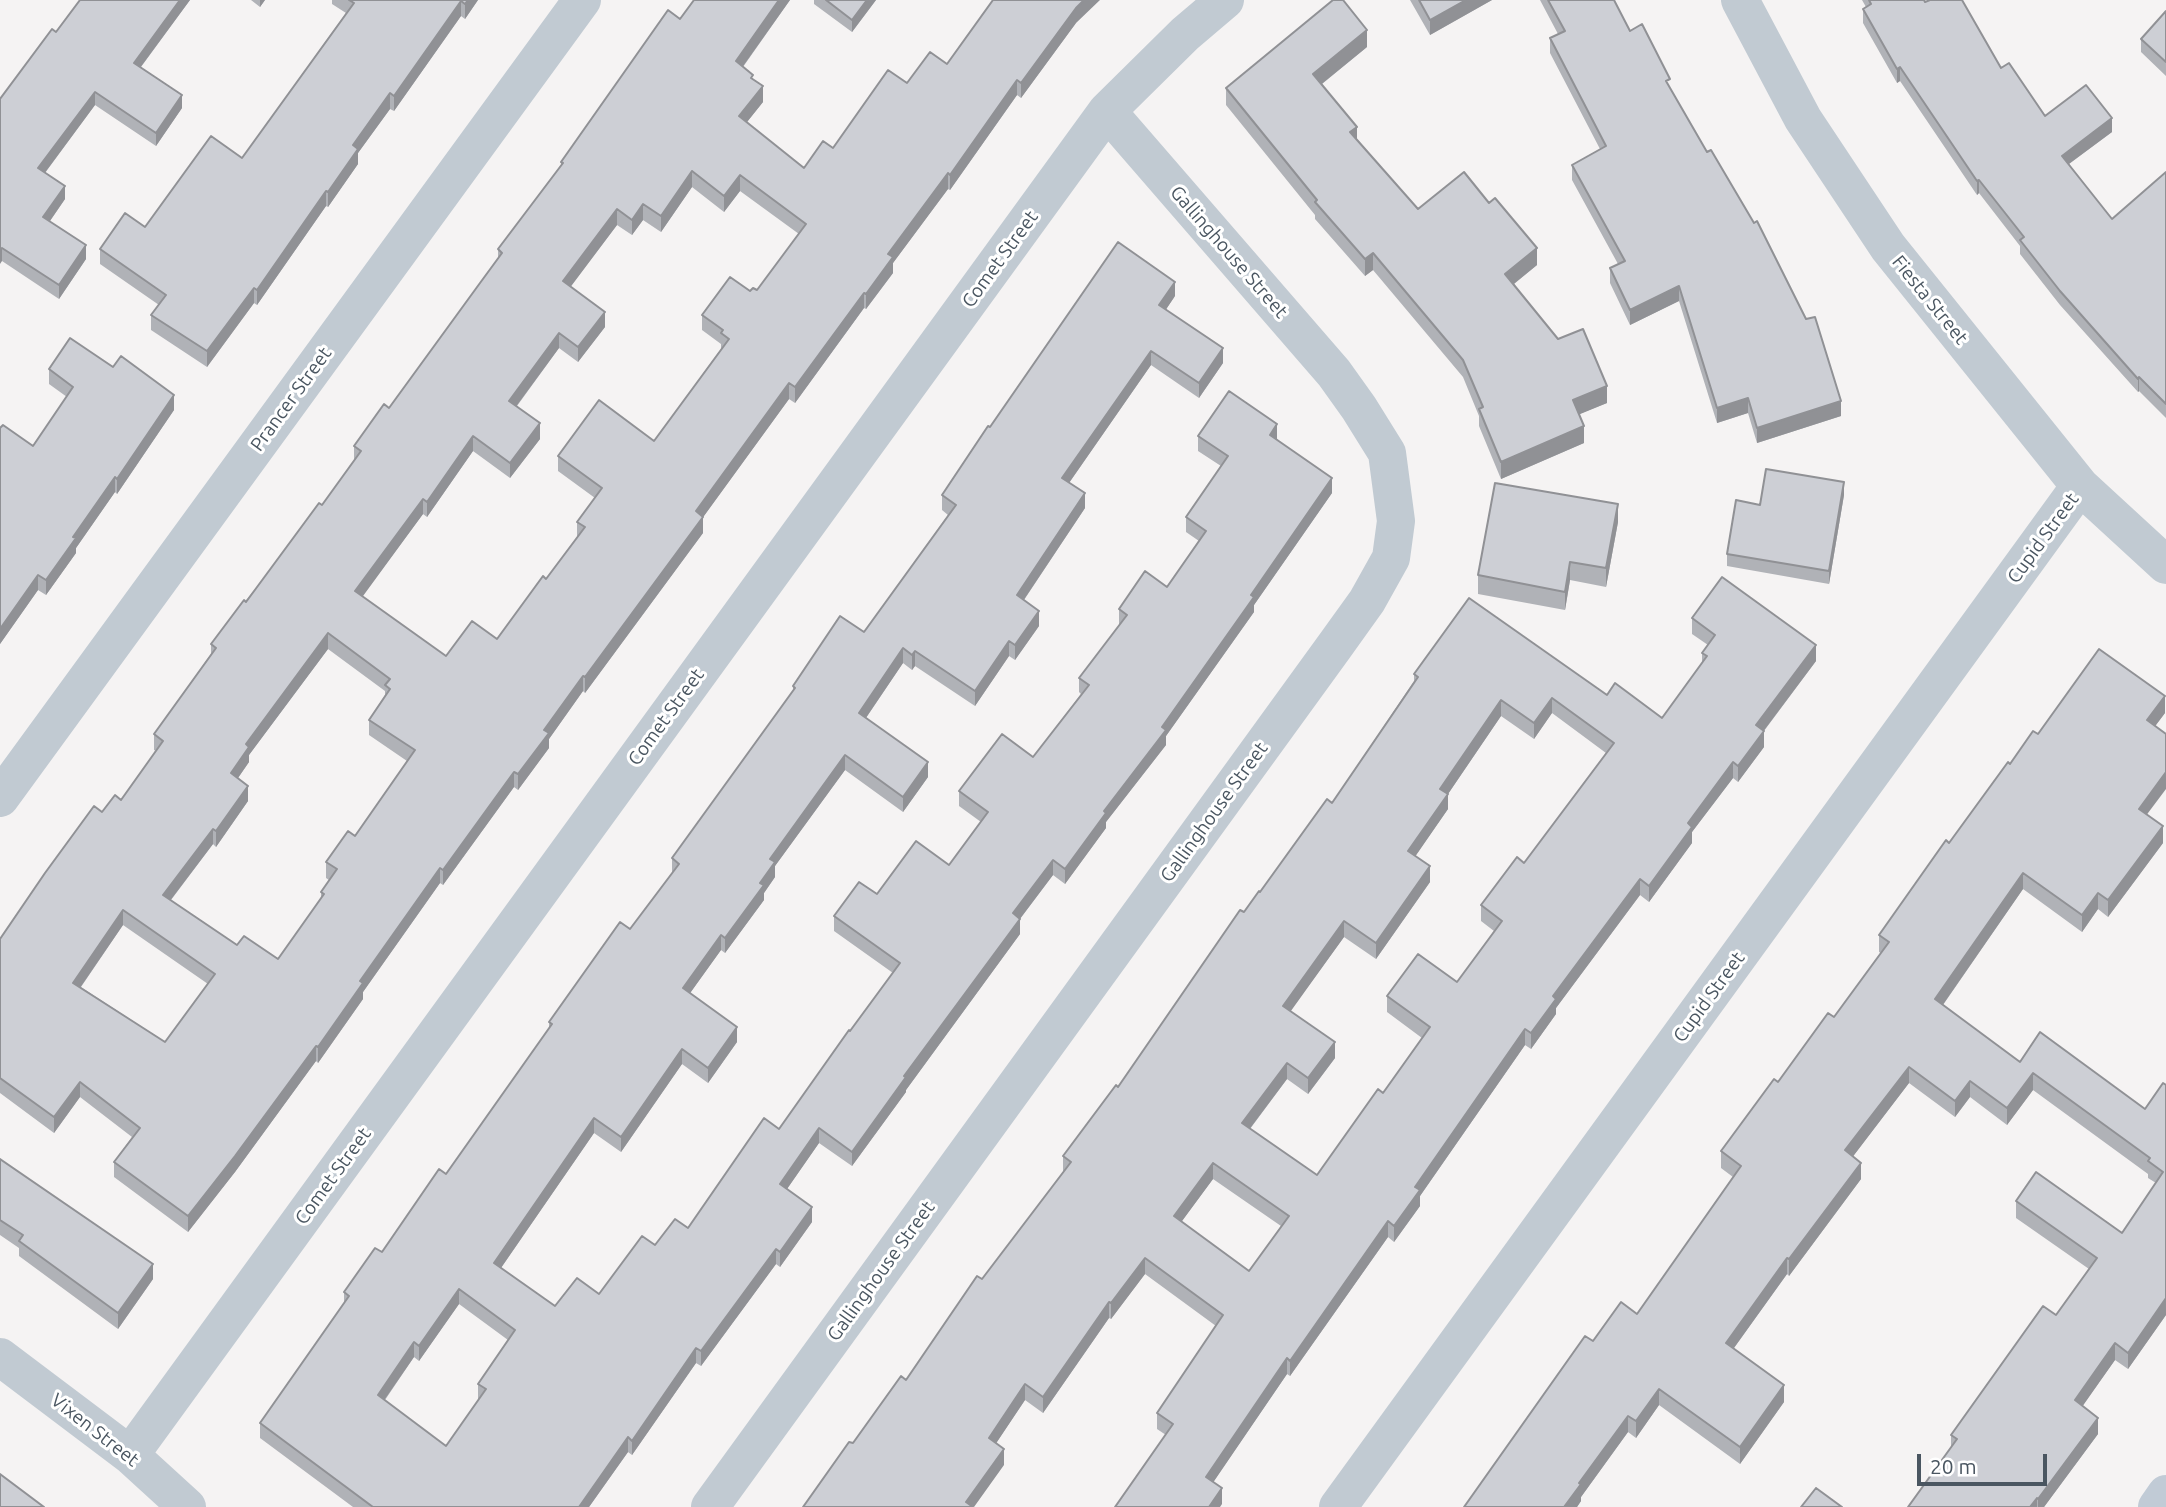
<!DOCTYPE html>
<html>
<head>
<meta charset="utf-8">
<style>
  body { margin:0 }
  #map { position:relative; width:2166px; height:1507px; overflow:hidden; background:#f5f3f3; font-family:Ubuntu,sans-serif }
  canvas { display:block }
  .scale { position:absolute; left:1917px; top:1454px; width:130px; height:32px; box-sizing:border-box; border:4px solid #4a5661; border-top:0; padding-left:9px; font-size:21px; line-height:24px; white-space:nowrap; color:#4a5661; -webkit-text-stroke:5px #fff; paint-order:stroke }
</style>
</head>
<body>
<div id="map">
<canvas width="2166" height="1507"></canvas>
<div class="scale">20 m</div>
</div>
<script>
const context = document.querySelector('canvas').getContext('2d');
context.lineJoin = 'round';
function shape(rows) {
  const path = new Path2D();
  for (const r of rows) {
    path.moveTo(r[0], r[1]);
    for (let i = 2; i < r.length; i += 2) path.lineTo(r[i], r[i + 1]);
  }
  return path;
}
function strokePath(path, color, width, dash) {
  context.strokeStyle = color;
  context.lineWidth = width;
  context.lineCap = dash ? 'butt' : 'round';
  context.setLineDash(dash || []);
  context.stroke(path);
}
function paint(path, color) {
  context.fillStyle = color;
  context.fill(path, 'evenodd');
}
function write(font, color, halo, rows, align = 'center') {
  context.font = font + ' Ubuntu,sans-serif';
  context.lineWidth = 6;
  context.setLineDash([]);
  context.textBaseline = 'middle';
  context.strokeStyle = halo;
  context.fillStyle = color;
  for (const [text, x, y, turn = 0] of rows) {
    context.save();
    context.translate(x, y);
    context.rotate((+turn || 0) * Math.PI / 180);
    context.textAlign = isNaN(turn) ? turn : align;
    if (halo) context.strokeText(text, 0, 0);
    context.fillText(text, 0, 0);
    context.restore();
  }
}
const street = shape([
  [1740,0,1803,119,1888,247,2080,486,2166,565],
  [0,798,582,0],
  [0,1357,130,1455,187,1507],
  [130,1455,1107,111,1185,34,1225,0],
  [710,1507,1334,647,1367,601,1391,558,1396,521,1387,453,1359,408,1334,373,1107,111],
  [1338,1507,2080,486]
]);
const secondary = shape([
  [2157,1507,2166,1494]
]);
const wall = shape([
  [80,0,190,0,141,67,182,108,156,146,95,105,45,173,65,199,50,221,86,259,59,299,2,261,0,99,56,32],
  [251,0,265,0,260,7],
  [332,0,478,0,465,19,461,16,394,111,390,109,358,153,358,164,328,207,326,206,257,305,254,303,207,367,151,330,151,315,159,305,100,264,100,249,145,227,242,158,346,13,332,4],
  [694,0,790,0,743,67,753,79,763,102,747,122,804,168,833,148,907,83,947,64,1076,23,1021,98,1017,95,950,190,948,189,893,263,893,273,866,309,864,308,795,403,789,399,703,517,703,533,585,693,583,691,549,739,549,748,518,790,514,787,443,885,440,883,363,992,363,999,318,1063,316,1061,235,1172,188,1232,114,1177,114,1162,132,1137,80,1097,54,1133,0,1093,0,939,102,812,121,800,156,751,154,750,154,734,211,654,211,644,322,505,354,461,354,446,389,408,498,258,498,249,561,165,561,162,680,19],
  [692,187,724,212,740,191,799,234,757,290,750,291,702,315,702,330,721,344,721,349,654,441,558,456,558,471,595,498,577,522,577,537,546,579,497,639,446,656,362,596,423,514,427,517,473,451,510,478,540,439,517,406,559,348,578,362,605,327,570,287,617,225,632,235,643,220,661,232],
  [328,649,385,691,385,695,369,720,369,735,407,761,355,836,326,862,326,878,329,880,321,892,321,898,278,959,237,945,171,900,213,844,216,847,248,801,238,778,249,762,249,755],
  [123,925,208,984,165,1042,81,987],
  [814,0,876,0,852,32,814,4],
  [1410,0,1492,0,1430,35],
  [1540,0,1614,0,1630,31,1670,88,1841,416,1757,443,1748,413,1717,423,1679,301,1630,325,1610,283,1610,268,1618,264,1572,180,1572,165,1600,149,1550,53,1550,38,1558,34],
  [1862,0,1924,0,1925,2,2001,68,2045,116,2112,132,2069,164,2112,219,2166,172,2166,418,2139,391,2138,392,2060,305,2020,254,2020,246,1979,193,1977,195,1900,81,1897,83,1863,23,1863,9,1866,7],
  [2166,11,2166,76,2141,52,2141,39],
  [1367,47,1322,84,1357,139,1418,209,1537,265,1514,284,1607,403,1579,414,1584,443,1501,479,1479,426,1479,416,1463,377,1373,270,1365,276,1315,219,1315,215,1226,105,1226,88],
  [1175,296,1166,309,1223,363,1199,398,1151,365,1069,483,1085,508,1024,600,1039,626,1015,660,1009,656,975,706,915,666,912,670,903,663,866,718,928,777,903,812,845,770,775,866,775,877,764,893,764,900,725,953,721,950,690,993,737,1042,708,1083,682,1064,621,1152,594,1133,501,1268,555,1306,599,1294,655,1245,688,1228,779,1129,893,973,834,931,834,916,877,894,949,865,981,822,959,806,959,791,1033,757,1081,694,1079,692,1079,678,1120,625,1119,624,1119,609,1167,587,1199,541,1186,532,1186,517,1221,466,1198,451,1198,436,1277,439,1332,493,1254,605,1254,612,1166,736,1166,745,1106,822,1106,828,1065,884,1053,875,1020,919,1020,934,906,1090,906,1092,852,1166,819,1143,787,1189,812,1222,780,1267,776,1264,701,1366,696,1363,632,1455,628,1452,589,1507,353,1507,260,1438,260,1423,344,1303,344,1292,382,1252,446,1174,549,1028,549,1022,630,929,672,873,672,858,793,691,793,686,864,632,948,515,942,510,942,495,990,427],
  [459,1304,508,1340,478,1384,478,1399,479,1399,446,1446,385,1400,414,1357,419,1361],
  [49,369,174,410,117,494,115,492,76,548,76,553,46,595,38,590,0,644,0,428,33,446,67,397,49,384],
  [1844,495,1829,584,1727,566,1727,554,1760,505],
  [1618,522,1606,587,1570,580,1565,610,1478,594,1478,575],
  [1692,618,1816,661,1764,731,1764,747,1738,782,1733,778,1692,832,1692,843,1649,902,1640,895,1556,1008,1556,1014,1531,1049,1525,1045,1420,1196,1420,1206,1394,1242,1388,1237,1290,1376,1287,1374,1213,1482,1222,1504,1166,1435,1157,1429,1157,1413,1216,1326,1145,1274,1111,1319,1109,1318,1043,1413,1025,1400,996,1443,1004,1465,853,1443,906,1380,1063,1172,1063,1156,1118,1087,1244,912,1332,803,1414,681,1414,674,1607,695,1662,718,1702,663,1702,653,1708,645,1692,634],
  [1552,713,1606,753,1524,863,1481,905,1481,921,1494,931,1457,982,1387,996,1387,1012,1422,1038,1383,1093,1317,1175,1250,1129,1287,1079,1308,1094,1335,1058,1290,1011,1344,937,1376,959,1430,882,1415,856,1448,809,1448,794,1501,716,1534,739],
  [1213,1179,1281,1226,1249,1271,1181,1222],
  [2165,713,2155,726,2147,815,2163,843,2108,917,2098,909,2082,932,2023,889,1943,1005,2020,1062,2145,1109,2163,1083,2166,1315,2128,1369,2115,1360,2082,1406,2098,1434,2044,1507,1908,1507,1951,1448,1951,1435,2056,1315,2089,1269,2016,1218,2016,1201,2122,1233,2156,1183,2148,1178,2148,1174,2033,1090,2007,1125,1970,1097,1955,1117,1909,1083,1853,1156,1861,1179,1789,1276,1787,1274,1734,1348,1784,1402,1740,1464,1659,1405,1636,1438,1628,1432,1581,1497,1581,1501,1577,1507,1593,1341,1637,1314,1733,1177,1721,1168,1721,1151,1834,1017,1881,953,1879,952,1879,935,2010,764,2038,734],
  [0,1159,153,1279,118,1329,19,1256,19,1248,0,1235]
]);
const shadedWall = shape([
  [180,0,190,0,134,76,134,63],
  [260,0,265,0,260,7],
  [468,0,478,0,465,19,465,4],
  [779,0,790,0,736,76,736,61],
  [867,0,876,0,852,32,852,20],
  [1084,0,1100,0,1076,23,1021,98,1021,83,1076,8],
  [1466,0,1492,0,1430,35,1430,20],
  [461,1,461,16,394,111,394,96],
  [1367,30,1367,47,1313,91,1313,74],
  [1900,67,1900,81,1897,83,1897,69],
  [1017,80,1017,95,950,190,950,175],
  [763,86,763,102,739,132,739,116],
  [95,92,95,105,38,182,38,168],
  [390,93,390,109,358,153,358,164,328,207,328,192,353,145],
  [182,95,182,108,156,146,156,133],
  [2112,118,2112,132,2062,169,2062,156],
  [1357,127,1357,144,1350,132],
  [692,171,692,187,661,232,661,216],
  [948,173,948,189,893,263,893,273,866,309,866,294,888,254],
  [740,175,740,191,724,212,724,196],
  [1979,180,1979,193,1977,195,1977,181],
  [65,186,65,199,43,231,43,217],
  [326,191,326,206,257,305,257,290],
  [643,204,643,220,632,235,632,220],
  [617,209,617,225,563,297,563,281],
  [86,245,86,259,59,299,59,285],
  [2,248,2,261,0,264,0,250],
  [1537,248,1537,265,1505,291,1505,274],
  [1373,253,1373,270,1365,276,1365,259],
  [1175,282,1175,296,1159,320,1159,305],
  [1679,286,1679,301,1630,325,1630,310],
  [254,288,254,303,207,367,207,351],
  [864,293,864,308,795,403,795,387],
  [605,312,605,327,578,362,578,347],
  [559,333,559,348,509,416,509,401],
  [1223,348,1223,363,1199,398,1199,383],
  [1151,351,1151,365,1062,493,1062,478],
  [2139,377,2139,391,2138,392,2138,379],
  [789,383,789,399,696,527,696,511],
  [1607,386,1607,403,1573,417,1573,400],
  [174,395,174,410,117,494,117,479],
  [1748,398,1748,413,1717,423,1717,408],
  [1841,401,1841,416,1757,443,1757,428],
  [540,423,540,439,510,478,510,463],
  [1277,424,1277,439,1270,450,1270,435],
  [1584,426,1584,443,1501,479,1501,462],
  [473,436,473,451,427,517,427,502],
  [115,477,115,492,76,548,76,553,46,595,46,580,73,537],
  [1332,478,1332,493,1254,605,1254,612,1166,736,1166,745,1106,822,1106,828,1065,884,1065,869,1104,811,1251,595],
  [1844,482,1844,495,1829,584,1829,571],
  [1085,493,1085,508,1017,610,1017,595],
  [423,499,423,514,355,607,355,591],
  [1618,504,1618,522,1606,587,1606,568],
  [703,517,703,533,585,693,585,677],
  [1570,562,1570,580,1565,610,1565,592],
  [38,575,38,590,0,644,0,629],
  [1039,611,1039,626,1015,660,1015,645],
  [328,633,328,649,249,755,249,762,231,788,231,773,246,744],
  [1009,641,1009,656,975,706,975,691],
  [1816,645,1816,661,1756,741,1756,725],
  [903,648,903,663,859,728,859,713],
  [915,651,915,666,912,670,912,655],
  [583,676,583,691,549,739,549,748,518,790,518,774,544,730],
  [2165,696,2165,713,2147,737,2147,720],
  [1552,698,1552,713,1534,739,1534,723],
  [1501,700,1501,716,1448,794,1448,809,1408,867,1408,851,1440,789],
  [1764,731,1764,747,1738,782,1738,766],
  [845,755,845,770,775,866,775,877,764,893,764,900,725,953,725,938,760,883,770,859],
  [928,762,928,777,903,812,903,797],
  [1733,762,1733,778,1692,832,1692,843,1649,902,1649,886,1688,823],
  [514,772,514,787,443,885,443,870],
  [2166,772,2166,789,2139,825,2139,809],
  [248,786,248,801,216,847,216,831],
  [2163,826,2163,843,2108,917,2108,900],
  [213,829,213,844,163,910,163,895],
  [1053,860,1053,875,1013,928,1013,913],
  [1430,866,1430,882,1376,959,1376,943],
  [440,868,440,883,363,992,363,999,318,1063,318,1047,360,981],
  [2023,873,2023,889,1935,1016,1935,999],
  [1640,879,1640,895,1556,1008,1556,1014,1531,1049,1531,1033,1553,996],
  [2098,893,2098,909,2082,932,2082,915],
  [123,910,123,925,73,998,73,983],
  [1020,919,1020,934,906,1090,906,1092,852,1166,852,1152,904,1076],
  [1344,921,1344,937,1283,1022,1283,1006],
  [721,935,721,950,683,1003,683,988],
  [737,1027,737,1042,708,1083,708,1068],
  [1525,1029,1525,1045,1420,1196,1420,1206,1394,1242,1394,1226,1415,1187],
  [1335,1042,1335,1058,1308,1094,1308,1078],
  [316,1046,316,1061,235,1172,188,1232,188,1216],
  [682,1049,682,1064,621,1152,621,1137],
  [1287,1063,1287,1079,1242,1139,1242,1123],
  [1909,1067,1909,1083,1845,1167,1845,1150],
  [2033,1073,2033,1090,2007,1125,2007,1108],
  [1970,1081,1970,1097,1955,1117,1955,1101],
  [80,1082,80,1097,54,1133,54,1117],
  [594,1118,594,1133,494,1278,494,1263],
  [819,1128,819,1143,780,1199,780,1184],
  [1213,1163,1213,1179,1174,1232,1174,1216],
  [1861,1163,1861,1179,1789,1276,1789,1259],
  [812,1207,812,1222,780,1267,780,1252],
  [1388,1221,1388,1237,1290,1376,1290,1361],
  [776,1249,776,1264,701,1366,701,1351],
  [1145,1258,1145,1274,1111,1319,1111,1303],
  [1787,1258,1787,1274,1726,1359,1726,1343],
  [153,1264,153,1279,118,1329,118,1313],
  [459,1289,459,1304,419,1361,419,1346],
  [2166,1298,2166,1315,2128,1369,2128,1353],
  [1109,1302,1109,1318,1043,1413,1043,1397],
  [414,1342,414,1357,378,1409,378,1395],
  [2115,1343,2115,1360,2075,1417,2075,1400],
  [696,1348,696,1363,632,1455,632,1441],
  [1287,1358,1287,1374,1206,1493,1206,1477],
  [1025,1384,1025,1400,989,1454,989,1438],
  [1784,1385,1784,1402,1740,1464,1740,1447],
  [1659,1389,1659,1405,1636,1438,1636,1421],
  [1628,1416,1628,1432,1581,1497,1581,1501,1577,1507,1564,1507,1579,1483],
  [2098,1418,2098,1434,2044,1507,2038,1507,2038,1499],
  [628,1437,628,1452,589,1507,579,1507],
  [1004,1449,1004,1465,974,1507,966,1502],
  [1222,1488,1222,1504,1220,1507,1209,1507],
  [2037,1498,2037,1507,2030,1507]
]);
const building = shape([
  [80,0,180,0,134,63,182,95,156,133,95,92,38,168,65,186,43,217,86,245,59,285,2,248,0,250,0,99,52,29,56,32,80,0],
  [349,0,468,0,465,4,461,1,394,96,390,93,353,145,358,149,328,192,326,191,257,290,254,288,207,351,151,315,166,295,100,249,125,213,145,227,211,136,242,158,354,3,349,0],
  [694,0,779,0,736,61,753,75,751,78,763,86,739,116,804,168,823,141,833,148,888,70,907,83,930,52,947,64,993,0,1084,0,1076,8,1021,83,1017,80,950,175,948,173,888,254,893,257,866,294,864,293,795,387,789,383,696,511,703,517,585,677,583,676,544,730,549,733,518,774,514,772,443,870,440,868,360,981,363,983,318,1047,316,1046,235,1156,188,1216,114,1162,140,1128,80,1082,54,1117,0,1078,0,939,45,873,94,806,102,812,115,795,121,800,163,741,154,734,216,648,211,644,244,600,246,602,319,503,322,505,361,451,354,446,384,404,389,408,480,283,502,253,498,249,563,163,561,162,668,10,680,19,694,0],
  [692,171,724,196,740,175,806,224,757,290,753,288,750,291,730,277,702,315,723,330,721,333,729,339,654,441,599,400,558,456,602,488,577,522,585,527,546,579,543,576,497,639,472,621,446,656,355,591,423,499,427,502,473,436,510,463,540,423,509,401,559,333,578,347,605,312,563,281,617,209,632,220,643,204,661,216,692,171],
  [328,633,390,679,385,685,390,689,369,720,415,750,355,836,348,831,326,862,337,869,321,892,324,894,278,959,244,936,237,945,163,895,213,829,216,831,248,786,231,773,249,747,246,744,328,633],
  [123,910,215,974,165,1042,73,983,123,910],
  [826,0,867,0,852,20,826,0],
  [1333,0,1343,0,1367,30,1313,74,1357,127,1350,132,1418,209,1464,172,1489,203,1495,198,1537,248,1505,274,1558,339,1583,329,1607,386,1573,400,1584,426,1501,462,1479,409,1483,407,1463,360,1373,253,1365,259,1315,202,1317,200,1226,88,1333,0],
  [1419,0,1466,0,1430,20,1419,0],
  [1548,0,1614,0,1630,31,1642,24,1670,79,1666,81,1707,152,1711,150,1754,223,1757,221,1806,319,1815,317,1841,401,1757,428,1748,398,1717,408,1679,286,1630,310,1610,268,1625,261,1572,165,1606,146,1550,38,1565,31,1548,0],
  [1869,0,1924,0,1925,2,1930,0,1962,0,2001,68,2009,63,2045,116,2086,85,2112,118,2062,156,2112,219,2166,172,2166,404,2139,377,2138,379,2060,291,2020,240,2024,237,1979,180,1977,181,1900,67,1897,69,1863,9,1871,4,1869,0],
  [2166,11,2166,62,2141,39,2166,11],
  [1118,242,1175,282,1159,305,1223,348,1199,383,1151,351,1062,478,1085,493,1017,595,1039,611,1015,645,1009,641,975,691,915,651,912,655,903,648,859,713,928,762,903,797,845,755,770,859,775,862,760,883,764,885,725,938,721,935,683,988,737,1027,708,1068,682,1049,621,1137,594,1118,494,1263,555,1306,577,1278,599,1294,642,1236,655,1245,675,1219,688,1228,764,1118,779,1129,849,1030,850,1031,900,963,834,916,859,882,877,894,916,841,949,865,988,812,959,791,1002,734,1033,757,1089,685,1079,678,1127,615,1119,609,1145,571,1167,587,1206,531,1186,517,1228,456,1198,436,1229,391,1277,424,1270,435,1332,478,1251,595,1254,597,1162,727,1166,730,1104,811,1106,813,1065,869,1053,860,1013,913,1020,919,904,1076,906,1077,852,1152,819,1128,780,1184,812,1207,780,1252,776,1249,701,1351,696,1348,632,1441,628,1437,579,1507,373,1507,260,1423,349,1296,344,1292,375,1248,382,1252,439,1169,446,1174,552,1024,549,1022,620,922,630,929,679,864,672,858,795,688,793,686,840,616,864,632,956,505,942,495,988,426,990,427,1118,242],
  [459,1289,515,1330,478,1384,486,1389,446,1446,378,1395,414,1342,419,1346,459,1289],
  [70,338,113,367,121,356,174,395,117,479,115,477,73,537,76,538,46,580,38,575,0,629,0,428,3,425,33,446,73,387,49,369,70,338],
  [1766,469,1844,482,1829,571,1727,554,1736,500,1760,505,1766,469],
  [1495,483,1618,504,1606,568,1570,562,1565,592,1478,575,1495,483],
  [1722,577,1816,645,1756,725,1764,731,1738,766,1733,762,1688,823,1692,827,1649,886,1640,879,1553,996,1556,999,1531,1033,1525,1029,1415,1187,1420,1190,1394,1226,1388,1221,1290,1361,1287,1358,1206,1477,1222,1488,1209,1507,1115,1507,1173,1424,1157,1413,1223,1315,1145,1258,1111,1303,1109,1302,1043,1397,1025,1384,989,1438,1004,1449,966,1502,973,1507,803,1507,849,1442,853,1443,901,1376,906,1380,977,1276,982,1279,1071,1162,1063,1156,1116,1085,1118,1087,1240,910,1244,912,1259,891,1260,892,1327,799,1332,803,1418,677,1414,674,1469,598,1607,695,1615,683,1662,718,1707,656,1702,653,1715,635,1692,618,1722,577],
  [1552,698,1614,743,1524,863,1517,857,1481,905,1502,921,1457,982,1418,954,1387,996,1430,1027,1383,1093,1378,1089,1317,1175,1242,1123,1287,1063,1308,1078,1335,1042,1283,1006,1344,921,1376,943,1430,866,1408,851,1448,794,1440,789,1501,700,1534,723,1552,698],
  [1213,1163,1289,1216,1249,1271,1174,1216,1213,1163],
  [2099,649,2165,696,2147,720,2166,734,2166,772,2139,809,2163,826,2108,900,2098,893,2082,915,2023,873,1935,999,2020,1062,2040,1032,2145,1109,2163,1083,2166,1085,2166,1298,2128,1353,2115,1343,2075,1400,2098,1418,2038,1499,2037,1498,2030,1507,1908,1507,1957,1439,1951,1435,2043,1306,2056,1315,2097,1258,2016,1201,2036,1172,2122,1233,2163,1172,2148,1161,2150,1158,2033,1073,2007,1108,1970,1081,1955,1101,1909,1067,1845,1150,1861,1163,1789,1259,1787,1258,1726,1343,1784,1385,1740,1447,1659,1389,1636,1421,1628,1416,1579,1483,1581,1484,1564,1507,1464,1507,1585,1336,1593,1341,1621,1302,1637,1314,1741,1166,1721,1151,1774,1079,1778,1082,1828,1013,1834,1017,1889,942,1879,935,1946,840,1949,843,2008,762,2010,764,2033,731,2038,734,2099,649],
  [0,1159,153,1264,118,1313,19,1241,23,1235,0,1220,0,1159],
  [0,1474,44,1507,0,1507,0,1474],
  [1816,1488,1842,1507,1801,1507,1816,1488]
]);
const streetNames = [
  ["Gallinghouse Street",1229,252,49],
  ["Comet Street",1000,259,-54],
  ["Fiesta Street",1930,300,51],
  ["Prancer Street",291,399,-54],
  ["Cupid Street",2043,538,-54],
  ["Comet Street",666,717,-54],
  ["Gallinghouse Street",1214,812,-54],
  ["Cupid Street",1709,997,-54],
  ["Comet Street",333,1176,-54],
  ["Gallinghouse Street",881,1271,-54],
  ["Vixen Street",95,1430,38]
];
strokePath(street, '#c1cad2', 38);
strokePath(secondary, '#c1cbd6', 38);
paint(wall, '#b0b2b7');
paint(shadedWall, '#909195');
paint(building, '#cdcfd5');
strokePath(building, '#909195', 2);
write('19px', '#4a5661', '#fff', streetNames);
</script>
</body>
</html>
